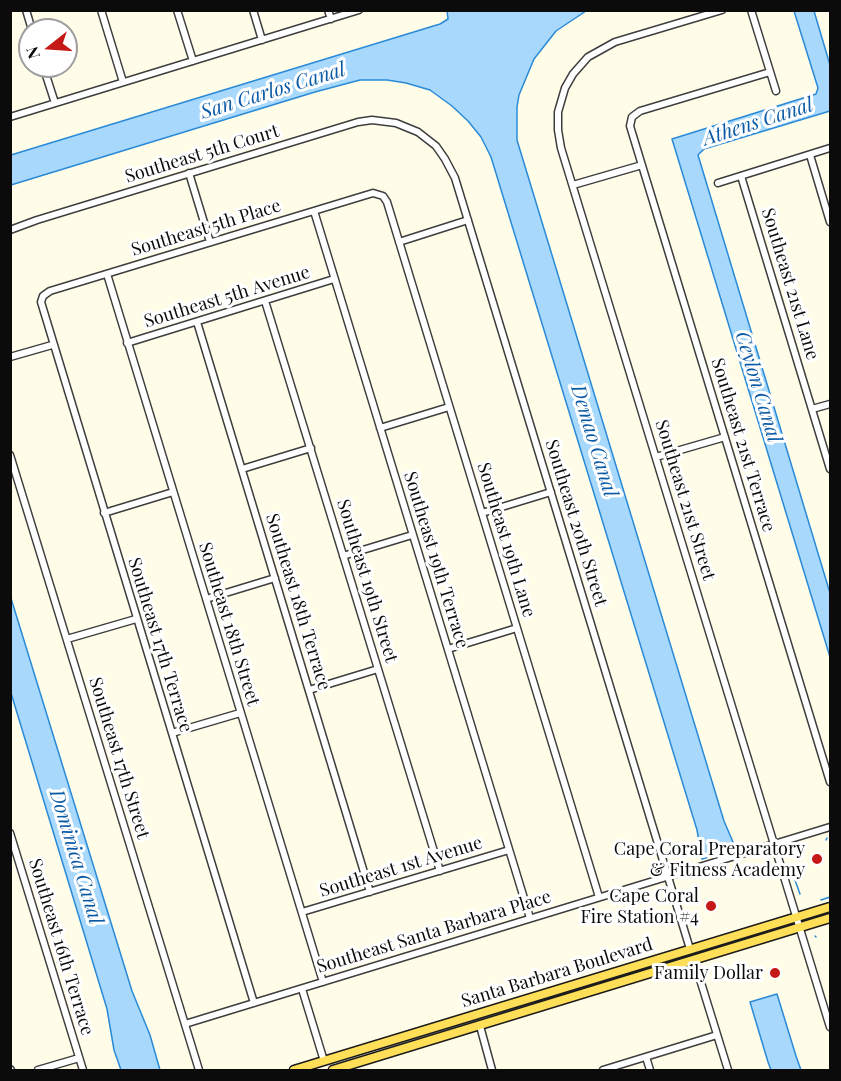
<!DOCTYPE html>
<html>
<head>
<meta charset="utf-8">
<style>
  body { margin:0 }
  #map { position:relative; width:841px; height:1081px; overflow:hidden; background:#fffce8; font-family:"Playfair Display",serif }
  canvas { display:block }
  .frame { position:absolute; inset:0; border:12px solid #0b0b0b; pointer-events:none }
  .north { position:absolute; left:18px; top:18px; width:60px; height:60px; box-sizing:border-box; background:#fff; border:2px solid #9d9d9d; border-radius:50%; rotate:253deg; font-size:16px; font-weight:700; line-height:24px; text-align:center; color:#0b0b0b }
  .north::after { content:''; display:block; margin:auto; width:21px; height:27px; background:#c51918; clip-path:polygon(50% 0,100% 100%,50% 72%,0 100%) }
</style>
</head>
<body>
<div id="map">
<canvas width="841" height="1081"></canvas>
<div class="frame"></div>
<div class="north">N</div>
</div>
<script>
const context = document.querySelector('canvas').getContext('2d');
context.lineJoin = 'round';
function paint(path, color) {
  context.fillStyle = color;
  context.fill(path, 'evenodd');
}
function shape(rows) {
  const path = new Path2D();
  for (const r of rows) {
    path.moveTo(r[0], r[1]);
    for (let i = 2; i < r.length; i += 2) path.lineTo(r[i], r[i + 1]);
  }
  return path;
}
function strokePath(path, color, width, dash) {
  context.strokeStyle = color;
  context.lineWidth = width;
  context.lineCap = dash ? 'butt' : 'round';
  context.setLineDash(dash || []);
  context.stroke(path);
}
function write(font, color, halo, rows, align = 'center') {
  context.font = font + ' "Playfair Display",serif';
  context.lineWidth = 6;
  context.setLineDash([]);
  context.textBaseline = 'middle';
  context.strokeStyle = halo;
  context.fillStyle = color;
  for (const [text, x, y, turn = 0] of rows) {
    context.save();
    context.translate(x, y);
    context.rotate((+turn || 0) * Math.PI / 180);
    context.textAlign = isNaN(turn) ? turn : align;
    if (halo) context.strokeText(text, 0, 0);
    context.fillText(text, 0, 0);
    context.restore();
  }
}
const water = shape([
  [447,11,586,11,556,31,534,59,519,95,517,107,517,140,724,821,736,849,702,859,697,830,491,157,481,137,468,121,452,106,430,90,406,83,387,80,360,80,315,92,11,185,11,155,440,24,448,19,447,11],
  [794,11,814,11,830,65,830,111,704,149,698,155,830,593,830,657,672,139,816,94,818,88,794,11],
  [10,595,132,991,150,1035,160,1070,121,1070,114,1050,107,1009,11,693,10,595],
  [777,994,796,1056,801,1070,771,1070,768,1062,750,1002,777,994]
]);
const stream = shape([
  [826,840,827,838],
  [791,869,800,894],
  [821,900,830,897],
  [815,936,816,937]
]);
const minor = shape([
  [26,10,32,30],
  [101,10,123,82],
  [177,10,193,61],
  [253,10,262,40],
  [328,10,331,19],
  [722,10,615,42,588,57,573,74,565,88,558,112,558,130,561,148,830,1027],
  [751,10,776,91],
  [43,66,55,103],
  [770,72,640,111,632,117,630,126,830,782],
  [10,117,359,10],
  [810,155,830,222],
  [189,173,210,242],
  [741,176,830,469],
  [718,183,830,148],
  [573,185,642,165],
  [314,211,530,918],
  [10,230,37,220,358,122,372,120,396,123,418,132,436,146,445,159,455,178,690,949],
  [399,242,468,220],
  [107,274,323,982],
  [265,301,440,871],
  [197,322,370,892],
  [127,343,334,279],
  [10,357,52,345],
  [812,409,830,404],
  [380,428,449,407],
  [10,455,199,1070],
  [656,457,725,437],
  [242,469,311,448],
  [104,513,173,492],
  [482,513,551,492],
  [343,556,412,535],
  [206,599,275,578],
  [67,639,136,619],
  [448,649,517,628],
  [309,690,378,669],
  [172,733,240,713],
  [10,833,83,1070],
  [302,912,509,850],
  [694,960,728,1070],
  [302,989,324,1061],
  [254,1003,41,302,43,296,50,291,317,210,373,193,383,196,387,202,599,897],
  [185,1024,830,827],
  [480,1026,492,1070],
  [646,1057,650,1070],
  [10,1069,11,1070],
  [38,1070,79,1058],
  [603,1070,717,1035]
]);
const major = shape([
  [294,1070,830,907],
  [333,1070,830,918]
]);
const markers = [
  [817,859,6,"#c51918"],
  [711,906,6,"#c51918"],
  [775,973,6,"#c51918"]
];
const streetNames = [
  ["Southeast 5th Court",202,154,-17],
  ["Southeast 5th Place",206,228,-17],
  ["Southeast 21st Lane",790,284,73],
  ["Southeast 5th Avenue",227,297,-17],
  ["Southeast 21st Terrace",743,445,73],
  ["Southeast 21st Street",685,500,73],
  ["Southeast 20th Street",576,523,73],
  ["Southeast 19th Lane",506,540,73],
  ["Southeast 19th Terrace",436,560,73],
  ["Southeast 19th Street",367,581,73],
  ["Southeast 18th Terrace",298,602,73],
  ["Southeast 18th Street",229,624,73],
  ["Southeast 17th Terrace",160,645,73],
  ["Southeast 17th Street",119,758,73],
  ["Southeast 1st Avenue",401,867,-17],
  ["Southeast Santa Barbara Place",434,932,-17],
  ["Southeast 16th Terrace",61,947,73],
  ["Santa Barbara Boulevard",557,973,-17]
];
const poiNames = [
  ["Cape Coral Preparatory",805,849],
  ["& Fitness Academy",805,870],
  ["Cape Coral",699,896],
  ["Fire Station #4",699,917],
  ["Family Dollar",763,973]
];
const waterNames = [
  ["San Carlos Canal",273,91,-17],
  ["Athens Canal",758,122,-18],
  ["Ceylon Canal",758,387,73],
  ["Demao Canal",594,441,73],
  ["Dominica Canal",76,857,73]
];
paint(water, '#a8d8fb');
strokePath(water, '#298ad8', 1.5);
strokePath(stream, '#298ad8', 1.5);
strokePath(minor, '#3e3e3e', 9);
strokePath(major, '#1c1c1c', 11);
strokePath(minor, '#fff', 6);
strokePath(major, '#ffdf58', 8);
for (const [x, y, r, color] of markers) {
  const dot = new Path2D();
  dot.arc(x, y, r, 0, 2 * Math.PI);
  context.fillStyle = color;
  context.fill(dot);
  strokePath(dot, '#fff', 2);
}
write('18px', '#0b0b0b', '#fff', streetNames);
write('18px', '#0b0b0b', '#fff', poiNames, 'right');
write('italic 20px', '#0b5aa5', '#fff', waterNames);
</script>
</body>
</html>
